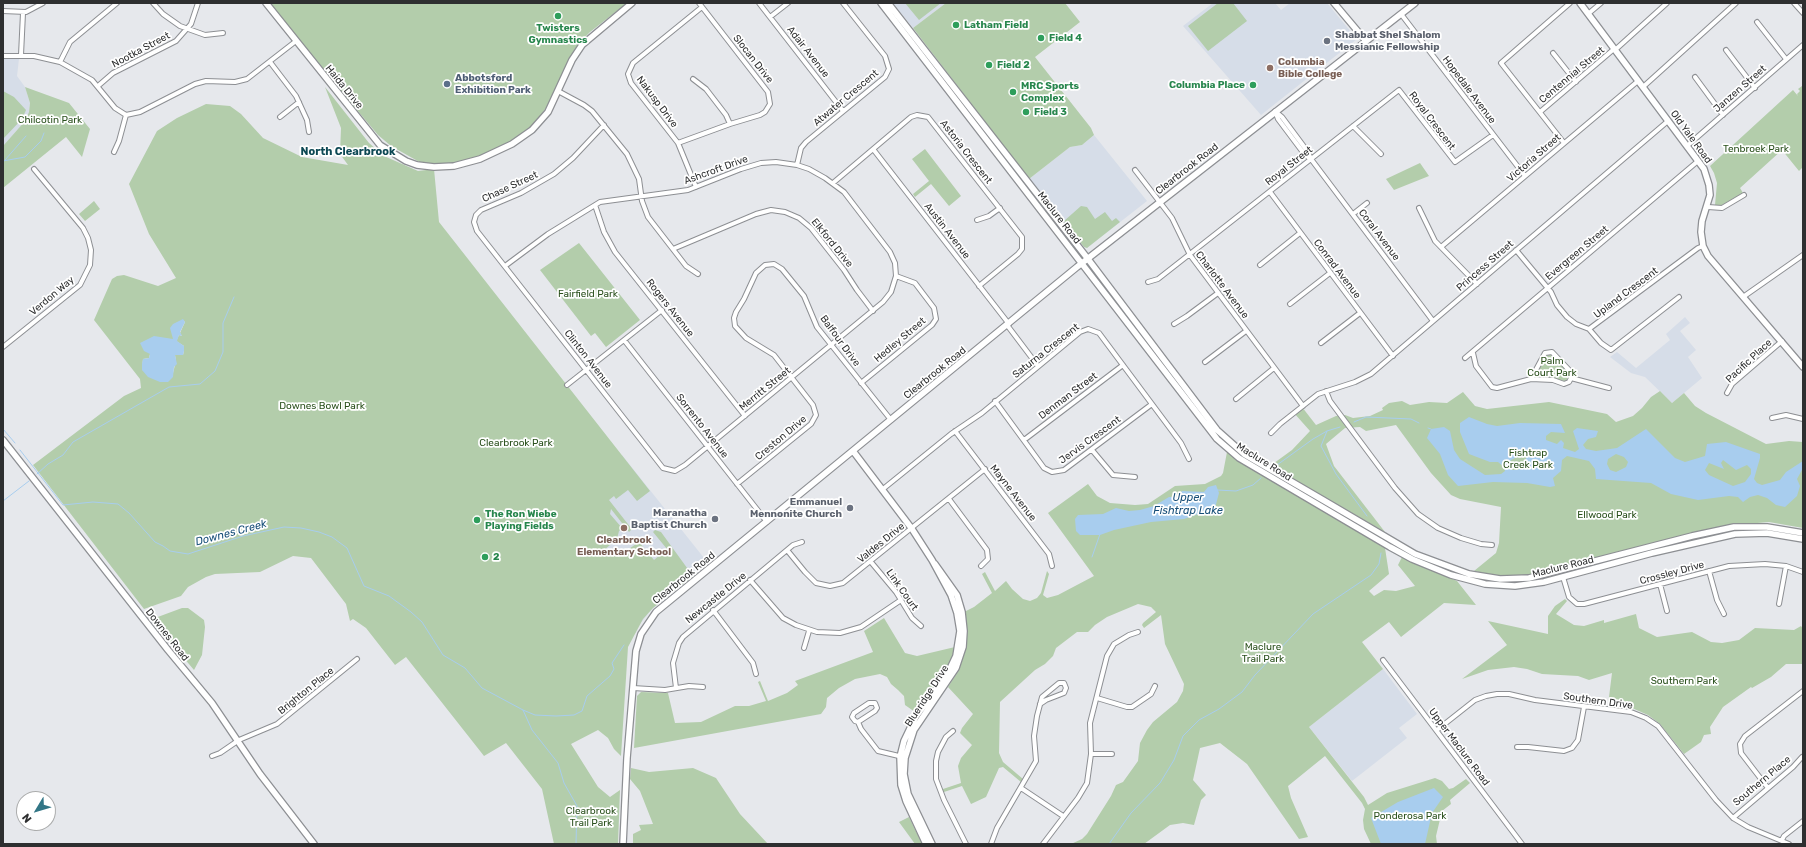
<!DOCTYPE html>
<html>
<head>
<meta charset="utf-8">
<style>
  body { margin:0 }
  #map { position:relative; width:1806px; height:847px; overflow:hidden; background:#e6e8ec; font-family:Rubik,sans-serif }
  canvas { display:block }
  .frame { position:absolute; inset:0; border:4px solid #2e2f30; pointer-events:none }
  .north { position:absolute; left:16px; top:791px; width:40px; height:40px; box-sizing:border-box; background:#fff; border:1px solid #abacac; border-radius:50%; rotate:232deg; font-size:11px; font-weight:700; line-height:16px; text-align:center; color:#2e2f30 }
  .north::after { content:''; display:block; margin:auto; width:14px; height:18px; background:#327686; clip-path:polygon(50% 0,100% 100%,50% 72%,0 100%) }
</style>
</head>
<body>
<div id="map">
<canvas width="1806" height="847"></canvas>
<div class="frame"></div>
<div class="north">N</div>
</div>
<script>
const context = document.querySelector('canvas').getContext('2d');
context.lineJoin = 'round';
function paint(path, color) {
  context.fillStyle = color;
  context.fill(path, 'evenodd');
}
function shape(rows) {
  const path = new Path2D();
  for (const r of rows) {
    path.moveTo(r[0], r[1]);
    for (let i = 2; i < r.length; i += 2) path.lineTo(r[i], r[i + 1]);
  }
  return path;
}
function strokePath(path, color, width, dash) {
  context.strokeStyle = color;
  context.lineWidth = width;
  context.lineCap = dash ? 'butt' : 'round';
  context.setLineDash(dash || []);
  context.stroke(path);
}
function write(font, color, halo, rows, align = 'center') {
  context.font = font + ' Rubik,sans-serif';
  context.lineWidth = 3.5;
  context.setLineDash([]);
  context.textBaseline = 'middle';
  context.strokeStyle = halo;
  context.fillStyle = color;
  for (const [text, x, y, turn = 0] of rows) {
    context.save();
    context.translate(x, y);
    context.rotate((+turn || 0) * Math.PI / 180);
    context.textAlign = isNaN(turn) ? turn : align;
    if (halo) context.strokeText(text, 0, 0);
    context.fillText(text, 0, 0);
    context.restore();
  }
}
const built = shape([
  [893,3,946,3,913,28],
  [1213,3,1275,3,1281,10,1290,3,1327,3,1357,39,1261,115,1183,26],
  [3,59,19,59,17,76,25,87,30,103,29,112,25,121,3,146],
  [1094,135,1147,201,1087,248,1084,247,1029,179,1070,147,1082,145],
  [1685,317,1690,323,1680,331,1696,350,1688,357,1702,378,1672,403,1645,377,1631,373,1610,357,1617,352,1636,368,1670,340,1666,334],
  [622,455,708,563,653,608,639,625,574,542],
  [1383,669,1417,714,1399,728,1407,738,1352,781,1309,727]
]);
const green = shape([
  [267,3,627,3,590,32,580,42,570,59,549,104,532,127,511,142,491,152,454,164,435,165,423,164,391,146,378,135],
  [905,3,941,3,919,20],
  [946,3,1065,3,1080,22,1035,57,1091,128,1094,135,1082,145,1070,147,1029,179,913,28],
  [1218,3,1233,3,1247,21,1208,51,1188,26],
  [1802,86,1803,167,1799,171,1782,150,1740,188,1743,193,1720,206,1715,205,1717,183,1714,173,1710,166,1793,90,1798,96,1797,94,1800,91,1798,89],
  [25,87,69,103,90,129,82,157,66,137,3,188,3,146,25,121,29,112,30,103],
  [325,87,369,143,384,156,418,171,434,169,439,222,650,491,637,501,628,490,616,499,614,496,609,500,631,528,633,528,629,532,611,509,610,514,622,528,619,531,617,539,603,551,607,549,609,554,614,556,620,555,639,542,654,560,667,549,653,532,655,530,661,532,690,572,697,573,653,608,643,619,628,647,621,756,614,749,608,738,598,730,571,744,598,787,610,797,620,790,618,844,554,844,542,789,506,743,484,756,406,657,395,665,366,628,353,619,350,621,346,604,311,558,293,556,260,572,215,574,206,577,188,587,181,596,144,609,33,465,124,396,141,388,140,379,94,320,112,279,117,276,124,275,158,286,176,278,149,234,129,184,157,131,177,118,206,104,230,106,241,114,263,138,302,157,348,165,340,154,341,128],
  [183,320,185,322,180,333,182,336,179,335,176,341,184,346,184,351,183,355,175,355,176,361,172,377,142,370,143,359,149,358,150,354,173,339],
  [3,91,14,97,26,110,22,119,3,139],
  [925,149,961,196,949,206,931,184,915,197,913,194,929,181,912,159],
  [1420,163,1429,176,1394,190,1386,179],
  [94,201,100,209,85,221,79,214],
  [1081,206,1087,207,1095,219,1105,212,1112,221,1116,218,1120,222,1087,248,1084,247,1064,221],
  [579,243,640,320,606,347,595,333,591,336,540,270],
  [1546,354,1552,354,1557,357,1568,372,1567,380,1564,381,1553,378,1536,377],
  [1660,391,1672,403,1684,393,1695,406,1706,413,1766,444,1789,441,1803,442,1803,528,1769,522,1723,526,1531,575,1502,577,1474,571,1496,553,1499,543,1501,507,1460,499,1451,495,1431,473,1396,425,1366,431,1360,427,1345,428,1326,444,1334,466,1385,532,1270,466,1292,450,1310,431,1294,413,1302,407,1316,425,1336,416,1345,415,1353,418,1370,416,1383,410,1382,408,1389,403,1402,401,1410,405,1429,402,1447,403,1463,392,1475,406,1487,409,1549,402,1607,414,1616,422,1633,416,1642,408,1651,397],
  [1227,452,1243,464,1385,548,1389,574,1369,591,1374,596,1384,590,1396,591,1415,586,1398,565,1402,557,1457,581,1476,605,1444,603,1401,637,1389,622,1362,642,1383,669,1309,727,1364,797,1368,805,1387,793,1435,778,1442,781,1449,789,1453,788,1466,779,1470,783,1450,800,1451,804,1442,811,1436,836,1437,844,1371,844,1364,829,1363,820,1365,809,1362,803,1325,756,1288,786,1291,798,1308,837,1299,839,1247,764,1220,743,1200,748,1193,780,1206,795,1201,800,1194,825,1183,823,1170,825,1144,844,1071,844,1082,839,1087,834,1111,796,1116,785,1123,782,1138,761,1140,743,1147,730,1153,722,1177,702,1183,691,1184,684,1165,644,1161,615,1144,628,1142,625,1143,623,1156,612,1151,607,1138,604,1107,617,1095,625,1088,632,1077,632,1056,648,1053,656,1045,664,1035,670,1000,702,999,753,1003,762,1023,779,1021,782,1003,767,999,768,986,797,971,804,962,786,941,793,940,790,961,783,958,766,961,758,972,745,960,733,962,728,973,714,948,687,959,670,966,647,964,612,974,607,992,593,982,574,985,572,995,591,1006,581,1012,589,1023,599,1030,601,1037,598,1041,593,1047,571,1049,574,1043,595,1047,598,1058,595,1094,576,1048,513,1088,484,1097,496,1110,503,1135,505,1148,504,1175,486,1205,484,1221,476,1223,473],
  [1565,599,1567,601,1556,614,1574,625,1584,626,1604,620,1604,623,1636,614,1639,628,1657,637,1692,632,1711,642,1722,643,1739,640,1755,628,1794,630,1801,626,1803,629,1803,664,1786,664,1771,677,1752,688,1751,687,1723,707,1710,727,1711,734,1704,735,1701,742,1684,754,1660,724,1648,715,1632,708,1608,705,1612,673,1589,680,1578,676,1542,674,1527,669,1514,667,1488,670,1462,679,1507,645,1488,621,1548,634,1548,616,1555,606],
  [182,608,188,608,204,620,205,627,202,655,194,670,155,624,155,618],
  [884,618,905,653,917,656,955,647,952,657,944,673,915,712,905,705,904,696,898,690,891,684,887,677,880,674,855,679,839,688,827,698,826,707,821,714,634,748,637,696,641,692,668,693,675,723,701,722,735,706,749,706,766,701,758,682,760,681,768,701,787,693,798,685,795,681,873,652,864,631],
  [631,768,649,772,693,768,716,778,740,814,768,844,633,844,633,834,641,830,639,825,653,824,640,791,630,779],
  [909,817,922,844,915,844,899,822]
]);
const water = shape([
  [183,319,185,322,180,332,182,336,179,335,177,341,184,346,184,351,183,355,175,355,177,364,174,367,173,377,168,382,160,382,148,377,142,370,142,364,143,359,149,358,150,354,144,351,140,343,154,336,173,339,170,328,173,324],
  [1469,417,1487,424,1497,426,1520,423,1561,424,1565,433,1551,432,1546,436,1546,440,1557,444,1561,440,1564,443,1563,448,1575,452,1579,449,1573,431,1577,428,1598,431,1596,437,1588,439,1583,445,1586,449,1596,451,1617,448,1646,429,1675,458,1685,462,1705,456,1707,444,1726,442,1760,454,1760,458,1754,479,1757,483,1762,485,1780,480,1786,472,1803,461,1803,468,1797,479,1800,486,1797,496,1785,507,1776,505,1767,498,1758,495,1750,497,1743,502,1738,497,1729,496,1698,500,1671,494,1651,483,1596,479,1595,469,1589,461,1567,456,1562,460,1561,471,1553,478,1555,486,1550,487,1527,483,1493,482,1458,486,1448,475,1440,454,1427,438,1431,429,1444,427,1450,431,1454,450,1460,459,1485,475,1501,474,1505,471,1504,467,1498,462,1490,462,1469,454,1460,432,1460,423],
  [1517,453,1526,453,1526,460,1518,470,1512,470,1507,465,1511,460,1517,457],
  [1616,454,1624,457,1628,462,1626,467,1616,472,1610,470,1607,464,1608,459],
  [1723,460,1736,470,1747,465,1751,469,1751,474,1745,482,1733,486,1709,475,1705,470,1709,463,1724,469,1721,463],
  [1216,485,1219,493,1215,508,1207,511,1184,519,1151,522,1114,530,1100,535,1080,535,1076,531,1075,519,1078,515,1103,514,1116,508,1129,511,1140,510,1154,506,1169,497,1177,497,1182,491,1204,492,1208,487],
  [1434,788,1443,797,1432,813,1425,844,1381,844,1371,818,1398,802]
]);
const stream = shape([
  [5,160,26,136],
  [3,161,25,157,41,141,44,133],
  [1354,422,1366,417,1411,419,1419,423],
  [1428,428,1431,429],
  [3,429,15,443],
  [1327,431,1321,446,1336,474,1367,516],
  [20,450,63,505,93,502,118,504,129,513,155,542,163,546,170,551,188,554,243,536,284,527,301,528,319,532,332,537,347,548,364,586,389,596,411,612,422,622,443,655,465,668,482,688,523,710,532,730,558,763,564,783,577,806,576,844],
  [1277,465,1313,439,1327,431,1340,427],
  [37,474,48,464,63,455,73,442,169,387,200,384,215,371,223,352,223,323,234,297],
  [1217,490,1236,491,1253,485,1261,478],
  [3,501,29,481],
  [1092,557,1100,534],
  [523,710,535,715,556,716,574,715,582,711,587,696,610,676,614,669,612,663,624,645],
  [1109,844,1131,813,1160,783,1174,760,1183,736,1199,720,1219,709,1242,692,1255,675,1313,614,1371,575,1379,564,1381,553]
]);
const street = shape([
  [153,3,163,14,180,26,205,35,223,33],
  [759,3,843,111],
  [1794,3,1803,13],
  [3,11,26,12,43,3],
  [1401,14,1525,176],
  [1588,14,1601,3],
  [770,17,788,3],
  [1757,22,1786,59],
  [1615,50,1667,3],
  [1726,50,1755,88],
  [1553,53,1576,82],
  [21,55,23,13],
  [3,56,34,56,60,62,92,80,115,108,126,115],
  [60,62,70,42,117,3],
  [270,62,296,96,307,120,309,132],
  [1695,77,1723,115],
  [693,79,706,89,726,115,730,124],
  [98,86,113,73,176,41,191,24,198,3],
  [1643,87,1736,3],
  [558,91,584,105,592,111,627,154,639,179,642,201,648,217,686,266,698,274],
  [1275,111,1278,119,1305,155,1311,159,1433,321],
  [1276,112,1282,117,1308,152,1311,159],
  [1540,112,1614,49],
  [126,115,140,112,195,84,206,81,235,82,247,79,296,41],
  [280,117,299,102],
  [1353,126,1381,154],
  [678,143,730,124,760,115,765,112,770,104,768,92,699,3],
  [1564,143,1501,63,1570,3],
  [1687,146,1803,45],
  [873,149,1009,324],
  [114,152,119,141,126,115],
  [797,165,801,148,806,142,885,77,889,69,885,56,843,3],
  [1135,170,1172,218,1190,255,1303,406],
  [833,183,911,117,917,115,928,117,1022,237,1022,249,1018,254,979,286],
  [696,187,678,143,631,83,628,74,633,63,702,7],
  [1270,192,1393,356],
  [595,205,604,232,615,252,745,416],
  [1708,207,1722,208,1744,195],
  [1419,208,1435,241,1477,284],
  [1353,214,1367,203],
  [977,220,989,216,1000,208],
  [1441,247,1638,81],
  [673,249,756,214,771,210,785,212,799,218,811,228,844,270,857,290,873,311],
  [1516,250,1551,292,1557,305,1567,317,1576,324,1589,329,1698,248,1703,246],
  [1260,265,1300,233],
  [505,266,548,234,600,202,688,190,741,169,761,163,776,162,797,165,809,169,825,178,844,192,890,252,895,263,896,276,891,292,883,302,685,465,675,471,663,468,477,231,474,222,476,215,481,210,521,193,554,174,573,158,604,125],
  [1148,282,1158,279,1399,90,1455,162,1493,135],
  [1743,297,1803,255],
  [1290,304,1330,273],
  [1174,324,1187,316,1218,293],
  [1007,325,1038,366],
  [1589,329,1601,343,1611,350,1679,297],
  [624,340,767,522],
  [1321,343,1360,313],
  [3,347,80,285,90,265,91,250,88,238,83,228,34,169],
  [1473,353,1476,366,1492,387,1497,388,1531,379,1553,380,1564,384,1569,382,1571,378,1571,372,1552,352,1545,353,1531,379],
  [1465,358,1698,161],
  [1205,362,1246,331],
  [1571,378,1609,388],
  [861,383,932,325,936,319,934,308,915,283,896,276],
  [567,385,662,310],
  [1326,391,1330,401,1395,488,1418,514,1438,528,1461,538,1481,544,1492,545],
  [1727,393,1732,384,1782,341],
  [1236,399,1274,368],
  [995,401,1044,468,1052,472,1064,470,1152,404],
  [1772,418,1786,415,1803,419],
  [955,431,1049,554,1052,566],
  [1271,433,1280,424,1318,394,1355,382,1371,374,1668,121],
  [1024,440,1123,365],
  [1092,450,1113,475,1135,477],
  [737,484,811,424,816,415,813,405,774,355,746,338,735,326,734,318,736,312,744,299,756,273,765,265,774,264,782,269,804,296,817,327,891,420],
  [883,489,951,434,982,413,1080,332,1088,329,1099,333,1181,443,1189,459],
  [949,499,987,550,988,559,981,566],
  [787,550,805,572,816,583,830,586,843,583,985,469],
  [871,562,896,592,912,618,921,626],
  [1709,571,1717,600,1724,614],
  [1563,577,1569,597,1577,604,1584,604,1729,566,1765,564,1786,566,1803,572],
  [750,580,783,618,796,625,817,632,840,633,861,627,901,600],
  [1660,584,1667,611],
  [1779,604,1786,566],
  [713,610,753,663,756,674],
  [804,648,809,631],
  [1383,660,1522,844],
  [633,688,665,690,689,686,703,687],
  [676,688,673,663,679,643,683,637,793,545,802,542],
  [1097,698,1127,707,1132,707,1151,694,1155,686],
  [858,722,875,711,877,708,875,703,869,703,854,713,852,717,855,721,858,722,861,729,878,751,903,757],
  [1437,730,1475,700,1486,696,1497,694,1509,694,1535,700,1631,712,1646,718,1658,726,1716,800,1733,818,1748,827,1789,844],
  [953,731,946,737,938,752,936,761,936,779,944,800,966,844],
  [1517,747,1528,747,1564,751,1572,748,1578,740,1584,707],
  [1091,754,1112,754],
  [212,756,220,753,239,740,277,724,357,659],
  [1021,788,1063,816],
  [1768,788,1741,753,1740,744,1745,736,1803,691],
  [1733,818,1793,767,1802,757],
  [1782,840,1784,836,1803,821],
  [991,844,997,828,1036,761,1034,736,1037,716,1042,697,1059,683,1064,683,1066,688,1064,693,1046,700,1040,704],
  [1043,844,1078,798,1087,783,1091,754,1090,723,1107,656,1114,644,1129,635,1138,632]
]);
const secondary = shape([
  [266,3,380,145,406,161,417,165,434,167,454,166,480,159,512,144,532,130,548,112,572,60,582,45,632,3],
  [881,3,1217,439,1239,458,1390,547,1412,559,1451,575,1485,584,1515,586,1544,582,1652,553,1735,534,1767,533,1803,539],
  [888,3,1088,259,1217,430,1244,454,1323,500,1415,554,1469,574,1500,579,1529,578,1692,536,1734,527,1767,527,1803,533],
  [1334,3,1366,41],
  [1580,3,1704,169,1709,185,1710,195,1702,221,1701,232,1703,246,1708,256,1803,367],
  [3,440,168,650,212,703,260,774,314,844],
  [853,451,912,529,932,560,951,595,957,613,960,631,956,656,947,675,916,716,904,741,900,757,901,785,906,801,926,844],
  [623,844,627,758,636,651,641,634,656,612,1077,267,1415,3],
  [932,844,908,794,904,774,905,758,914,730,956,668,963,647,964,631,962,612,957,595,935,564]
]);
const markers = [
  [558,16,4,"#2e9e5b"],
  [956,25,4,"#2e9e5b"],
  [1041,38,4,"#2e9e5b"],
  [1327,41,4,"#6b7280"],
  [989,65,4,"#2e9e5b"],
  [1270,68,4,"#8d6e63"],
  [447,84,4,"#5c6f8a"],
  [1253,85,4,"#2e9e5b"],
  [1013,92,4,"#2e9e5b"],
  [1026,112,4,"#2e9e5b"],
  [850,508,4,"#6b7280"],
  [715,519,4,"#6b7280"],
  [477,520,4,"#2e9e5b"],
  [624,528,4,"#8d6e63"],
  [485,557,4,"#2e9e5b"]
];
const leisureNames = [
  ["Latham Field",964,25],
  ["Twisters",558,28,"center"],
  ["Gymnastics",558,40,"center"],
  ["Field 4",1049,38],
  ["Field 2",997,65],
  ["Columbia Place",1245,85,"right"],
  ["MRC Sports",1021,86],
  ["Complex",1021,98],
  ["Field 3",1034,112],
  ["The Ron Wiebe",485,514],
  ["Playing Fields",485,526],
  ["2",493,557]
];
const worshipNames = [
  ["Shabbat Shel Shalom",1335,35,"left"],
  ["Messianic Fellowship",1335,47,"left"],
  ["Emmanuel",842,502],
  ["Mennonite Church",842,514],
  ["Maranatha",707,513],
  ["Baptist Church",707,525]
];
const streetNames = [
  ["Nootka Street",141,50,-28],
  ["Adair Avenue",808,52,52],
  ["Slocan Drive",753,59,52],
  ["Centennial Street",1572,75,-40],
  ["Haida Drive",344,87,51],
  ["Janzen Street",1740,89,-41],
  ["Hopedale Avenue",1469,90,53],
  ["Atwater Crescent",846,98,-40],
  ["Nakusp Drive",657,102,53],
  ["Royal Crescent",1432,121,53],
  ["Old Yale Road",1691,137,54],
  ["Astoria Crescent",966,152,52],
  ["Victoria Street",1534,158,-41],
  ["Royal Street",1289,166,-38],
  ["Clearbrook Road",1187,169,-38],
  ["Ashcroft Drive",716,170,-20],
  ["Chase Street",510,187,-25],
  ["Maclure Road",1059,218,52],
  ["Austin Avenue",947,231,52],
  ["Coral Avenue",1379,235,53],
  ["Elkford Drive",832,243,51],
  ["Evergreen Street",1577,253,-40],
  ["Princess Street",1485,266,-41],
  ["Conrad Avenue",1337,269,53],
  ["Charlotte Avenue",1222,285,53],
  ["Upland Crescent",1626,293,-37],
  ["Verdon Way",52,296,-40],
  ["Rogers Avenue",670,308,52],
  ["Hedley Street",900,340,-40],
  ["Balfour Drive",840,341,54],
  ["Saturna Crescent",1046,351,-38],
  ["Clinton Avenue",588,359,52],
  ["Pacific Place",1749,361,-43],
  ["Clearbrook Road",935,373,-39],
  ["Merritt Street",765,389,-39],
  ["Denman Street",1068,396,-37],
  ["Sorrento Avenue",702,426,52],
  ["Creston Drive",781,438,-40],
  ["Jervis Crescent",1090,440,-36],
  ["Maclure Road",1264,462,32],
  ["Mayne Avenue",1013,493,52],
  ["Valdes Drive",881,543,-39],
  ["Maclure Road",1563,567,-14],
  ["Crossley Drive",1672,573,-15],
  ["Clearbrook Road",684,578,-39],
  ["Link Court",902,590,55],
  ["Newcastle Drive",716,598,-39],
  ["Downes Road",167,635,52],
  ["Brighton Place",306,691,-39],
  ["Blueridge Drive",927,696,-57],
  ["Southern Drive",1598,701,8],
  ["Upper Maclure Road",1459,747,53],
  ["Southern Place",1762,781,-40]
];
const educationNames = [
  ["Columbia",1278,62],
  ["Bible College",1278,74],
  ["Clearbrook",624,540,"center"],
  ["Elementary School",624,552,"center"]
];
const serviceNames = [
  ["Abbotsford",455,78],
  ["Exhibition Park",455,90]
];
const parkNames = [
  ["Chilcotin Park",50,120],
  ["Tenbroek Park",1756,149],
  ["Fairfield Park",588,294],
  ["Palm",1552,361],
  ["Court Park",1552,373],
  ["Downes Bowl Park",322,406],
  ["Clearbrook Park",516,443],
  ["Fishtrap",1528,453],
  ["Creek Park",1528,465],
  ["Ellwood Park",1607,515],
  ["Maclure",1263,647],
  ["Trail Park",1263,659],
  ["Southern Park",1684,681],
  ["Clearbrook",591,811],
  ["Trail Park",591,823],
  ["Ponderosa Park",1410,816]
];
const neighbourhoodNames = [
  ["North Clearbrook",348,152]
];
const waterNames = [
  ["Upper",1188,498],
  ["Fishtrap Lake",1188,511],
  ["Downes Creek",231,533,-15]
];
paint(built, '#d6dde8');
paint(green, '#b3cdab');
paint(water, '#a8cdee');
strokePath(stream, '#a8cdee', 1);
strokePath(street, '#8d8f93', 6);
strokePath(secondary, '#8d8f93', 8);
strokePath(street, '#fff', 4);
strokePath(secondary, '#fff', 5.5);
for (const [x, y, r, color] of markers) {
  const dot = new Path2D();
  dot.arc(x, y, r, 0, 2 * Math.PI);
  context.fillStyle = color;
  context.fill(dot);
  strokePath(dot, '#fff', 1.5);
}
write('bold 10px', '#27864d', '#fff', leisureNames, 'left');
write('bold 10px', '#5b616d', '#fff', worshipNames, 'right');
write('10px', '#2e2f30', '#fff', streetNames);
write('bold 10px', '#785e54', '#fff', educationNames, 'left');
write('bold 10px', '#4e5e75', '#fff', serviceNames, 'left');
write('10px', '#2a501c', '#fff', parkNames);
write('bold 11px', '#0d4854', '#fff', neighbourhoodNames);
write('italic 11px', '#164e78', '#fff', waterNames);
</script>
</body>
</html>
